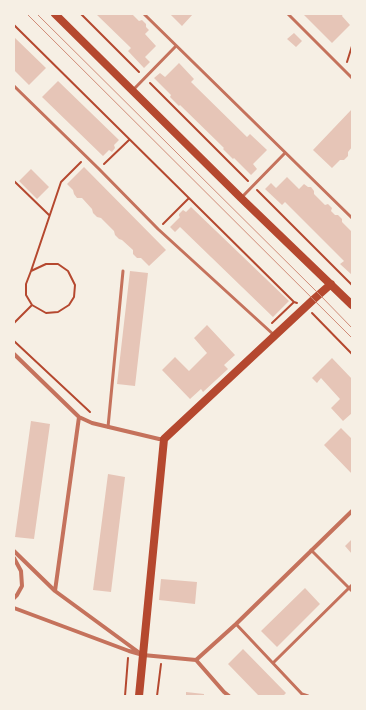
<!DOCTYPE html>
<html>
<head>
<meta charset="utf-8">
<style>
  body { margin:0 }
  #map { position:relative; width:366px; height:710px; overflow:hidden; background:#f6efe4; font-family:"Exo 2",sans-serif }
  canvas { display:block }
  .frame { position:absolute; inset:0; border:15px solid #f6efe4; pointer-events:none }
</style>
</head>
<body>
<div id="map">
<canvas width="366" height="710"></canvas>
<div class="frame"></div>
</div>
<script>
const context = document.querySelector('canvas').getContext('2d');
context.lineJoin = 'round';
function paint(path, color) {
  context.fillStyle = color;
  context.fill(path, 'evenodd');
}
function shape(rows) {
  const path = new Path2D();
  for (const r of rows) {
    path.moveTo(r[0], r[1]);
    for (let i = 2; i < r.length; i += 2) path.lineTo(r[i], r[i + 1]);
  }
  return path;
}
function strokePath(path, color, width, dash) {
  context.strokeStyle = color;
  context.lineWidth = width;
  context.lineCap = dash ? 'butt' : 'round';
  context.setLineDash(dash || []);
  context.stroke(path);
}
const building = shape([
  [96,14,132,14,139,21,142,20,146,24,146,27,149,30,145,34,156,46,145,57,150,62,144,68,128,51,131,48],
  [170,14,193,14,182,26],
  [303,14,343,14,342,16,350,25,332,43],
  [294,33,302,41,296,47,287,39],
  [14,37,46,68,29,85,14,70],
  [179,63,194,79,191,82,247,137,250,134,267,150,253,164,257,169,251,175,234,158,233,159,223,149,224,148,180,105,179,106,170,97,171,95,154,78,160,73,165,77],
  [58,81,119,140,114,145,115,148,112,152,109,150,103,156,42,97],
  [352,109,352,147,348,152,348,156,344,160,340,160,332,168,313,150],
  [84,167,166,250,149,266,141,258,137,258,133,254,133,250,122,240,119,239,115,235,114,231,101,218,97,217,93,213,92,209,82,198,77,198,74,194,73,190,67,184],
  [31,169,49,187,37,199,19,181],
  [287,177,299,189,304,184,308,187,311,187,314,191,314,194,325,205,328,204,332,208,331,211,335,215,338,215,342,219,342,222,352,232,352,275,340,264,344,261,285,202,282,205,265,189,271,183,276,188],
  [191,207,289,301,273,317,180,227,175,232,170,227,180,217,179,216,179,214,183,210,186,212],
  [130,271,148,273,135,386,117,384],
  [207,325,235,355,224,365,228,369,203,392,201,389,190,399,162,370,175,357,189,371,207,353,194,338],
  [332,358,352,379,352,413,343,421,331,408,340,399,321,378,317,383,312,378],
  [31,421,50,424,34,539,15,537],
  [341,428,352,439,352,474,324,445],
  [108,474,125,477,111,592,93,590],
  [352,539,352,554,345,546],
  [161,579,197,582,195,604,159,600],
  [305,588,320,604,277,647,261,631],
  [243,649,286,693,283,696,259,696,228,664],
  [186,692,204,694,204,696,186,696]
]);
const path = shape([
  [81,14,139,72],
  [14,25,294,302,297,303],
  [347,62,352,46],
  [150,83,248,181],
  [104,164,129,140],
  [14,181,49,215],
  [257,190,352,285],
  [163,224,189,198],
  [46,264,58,264,68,271,75,285,74,297,69,305,58,312,46,313,32,305,26,295,26,284,31,271,46,264],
  [31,271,61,182,81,162],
  [312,313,352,354],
  [14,323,32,305],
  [272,323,294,302],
  [14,341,90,412],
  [125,696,128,658],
  [157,696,161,664]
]);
const service = shape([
  [144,14,352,218],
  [288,14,352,78],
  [14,86,99,169,158,229,274,335],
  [133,90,176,46],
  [242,197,285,153],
  [108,427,123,271],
  [311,550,352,591],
  [236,624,302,694,308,696],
  [273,663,352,585]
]);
const minor = shape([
  [14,354,79,417,92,423,159,439,164,439],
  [14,551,55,591,141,654],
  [14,558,21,571,22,586,17,595,14,598],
  [55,591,79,417],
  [14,608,129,651,143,655,196,660,236,624,352,511],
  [196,660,224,692,229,696]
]);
const secondary = shape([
  [55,14,241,198,352,305],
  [139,696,164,439,314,299,331,284]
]);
const tram = shape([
  [27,14,352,338],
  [37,14,319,294,352,328]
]);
paint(building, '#e6c5b7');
strokePath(path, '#b5482f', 2);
strokePath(service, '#c5725c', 3);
strokePath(minor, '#c5725c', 4);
strokePath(secondary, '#b5482f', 8);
strokePath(tram, '#cf8b77', 1);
</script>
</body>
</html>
